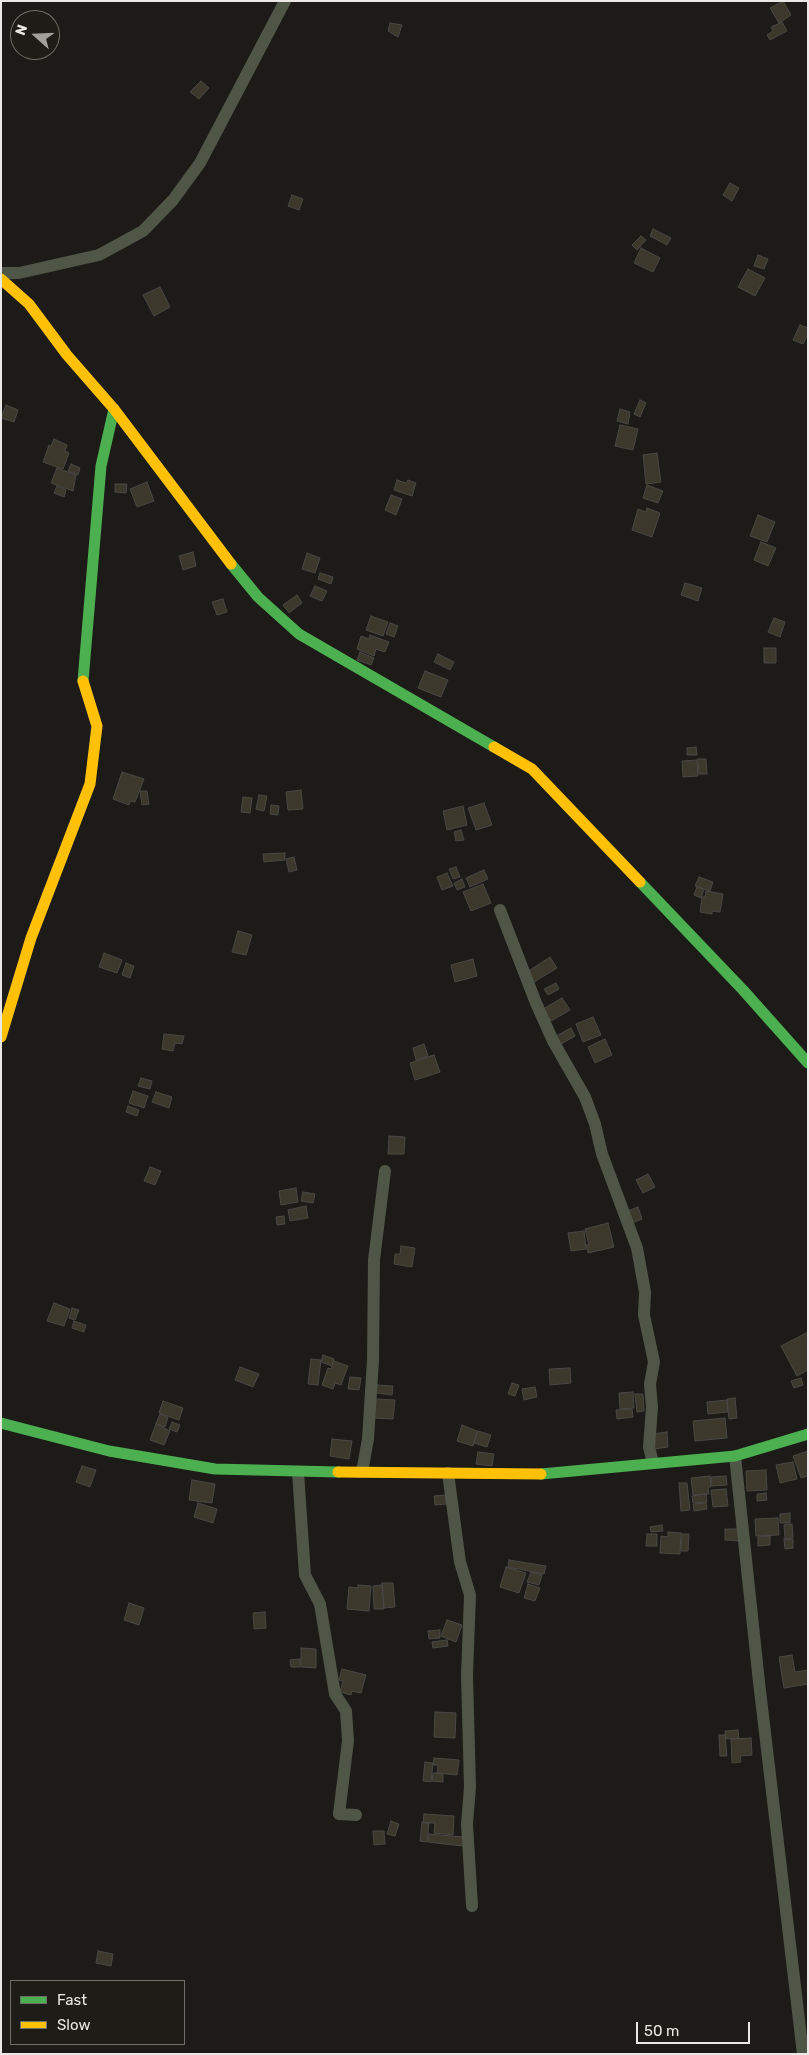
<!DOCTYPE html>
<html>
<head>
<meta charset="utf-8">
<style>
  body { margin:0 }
  #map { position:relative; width:809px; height:2055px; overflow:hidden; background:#1c1b17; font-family:Rubik,sans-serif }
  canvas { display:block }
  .frame { position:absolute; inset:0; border:2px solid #e9e8e4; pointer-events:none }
  .legend { position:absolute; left:10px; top:1980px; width:175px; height:65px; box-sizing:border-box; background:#1d1c16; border:1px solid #6f6e68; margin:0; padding:6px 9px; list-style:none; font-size:15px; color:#e9e8e4 }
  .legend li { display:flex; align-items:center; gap:10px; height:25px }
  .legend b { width:25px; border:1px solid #6f6e68 }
  .north { position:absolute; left:10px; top:10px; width:50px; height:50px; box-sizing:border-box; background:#1d1c16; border:1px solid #6f6e68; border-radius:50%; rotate:290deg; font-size:14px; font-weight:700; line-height:20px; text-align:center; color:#e9e8e4 }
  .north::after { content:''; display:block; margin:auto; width:18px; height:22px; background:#a1a09c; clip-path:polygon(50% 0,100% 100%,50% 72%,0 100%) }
  .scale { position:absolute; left:636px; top:2022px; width:114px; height:22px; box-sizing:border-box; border:2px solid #e9e8e4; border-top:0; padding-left:6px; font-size:15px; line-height:18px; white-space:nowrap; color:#e9e8e4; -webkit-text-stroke:4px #1d1c16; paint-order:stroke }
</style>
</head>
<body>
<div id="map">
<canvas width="809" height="2055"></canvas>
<div class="frame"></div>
<ul class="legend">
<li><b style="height:6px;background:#4caf50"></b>Fast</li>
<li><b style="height:6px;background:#ffc107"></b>Slow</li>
</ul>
<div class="north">N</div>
<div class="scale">50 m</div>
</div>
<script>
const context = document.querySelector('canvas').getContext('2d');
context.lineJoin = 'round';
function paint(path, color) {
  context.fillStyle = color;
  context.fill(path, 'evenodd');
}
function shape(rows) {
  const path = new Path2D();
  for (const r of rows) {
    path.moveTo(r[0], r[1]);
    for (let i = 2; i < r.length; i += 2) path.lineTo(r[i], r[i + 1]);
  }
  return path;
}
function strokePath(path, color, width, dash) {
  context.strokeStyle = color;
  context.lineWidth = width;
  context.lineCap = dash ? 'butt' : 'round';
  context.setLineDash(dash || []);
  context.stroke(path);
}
const building = shape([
  [783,1,791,15,779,23,770,8,783,1],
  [782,22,787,31,770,40,767,35,773,31,771,27,782,22],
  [390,23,402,25,398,37,388,31,390,23],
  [201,81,209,88,199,99,190,92,201,81],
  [730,183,739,188,732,201,723,195,730,183],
  [292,195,303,199,299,210,288,206,292,195],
  [653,229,671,238,667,245,650,236,653,229],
  [641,236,646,240,637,250,632,245,641,236],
  [641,248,660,258,653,272,634,263,641,248],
  [758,255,768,259,764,269,754,266,758,255],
  [748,269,765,278,755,296,738,287,748,269],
  [160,287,170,307,154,316,143,295,160,287],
  [800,325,808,328,808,335,803,344,793,340,800,325],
  [640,400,646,403,640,417,634,414,640,400],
  [6,405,18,410,14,422,1,418,6,405],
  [620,409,630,412,628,424,617,421,620,409],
  [620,425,638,429,633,450,615,446,620,425],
  [54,439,67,445,65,451,69,453,63,469,43,462,49,445,51,446,54,439],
  [657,453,661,482,646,484,643,455,657,453],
  [71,464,80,468,78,475,68,471,71,464],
  [57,468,76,475,73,491,51,483,57,468],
  [397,480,406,483,408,480,416,483,412,496,394,490,397,480],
  [147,482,154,501,137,507,130,489,147,482],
  [115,484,127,484,126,493,115,492,115,484],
  [647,485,663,491,658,503,643,498,647,485],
  [57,486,66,490,64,497,54,493,57,486],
  [391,495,402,499,396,515,385,510,391,495],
  [647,508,660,513,652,537,632,530,638,509,646,512,647,508],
  [758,515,775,522,767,542,750,536,758,515],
  [761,542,776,548,768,566,754,560,761,542],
  [193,552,196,566,183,570,179,556,193,552],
  [307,553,320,558,315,573,302,569,307,553],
  [320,573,333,577,331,584,318,579,320,573],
  [685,583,702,588,698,601,681,595,685,583],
  [315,586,327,591,322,601,310,596,315,586],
  [297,595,302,603,289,613,283,605,297,595],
  [223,599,227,612,217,615,212,602,223,599],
  [371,616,388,622,383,636,366,630,371,616],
  [774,618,785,622,780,637,768,632,774,618],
  [390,623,398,626,394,637,386,634,390,623],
  [370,635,389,642,385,652,376,649,374,656,357,649,361,636,369,639,370,635],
  [764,648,776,648,776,663,764,663,764,648],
  [360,652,374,658,371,665,357,660,360,652],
  [438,654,454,662,450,670,434,662,438,654],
  [425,671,448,680,441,697,418,688,425,671],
  [696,747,697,755,687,755,687,748,696,747],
  [698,759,706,759,707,774,699,774,698,759],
  [697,760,698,776,683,777,682,761,697,760],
  [122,772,144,779,135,802,130,801,129,805,113,799,122,772],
  [301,790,303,809,288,810,286,792,301,790],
  [140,791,147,791,149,804,142,805,140,791],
  [259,795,267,796,264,811,256,809,259,795],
  [243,797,252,798,250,813,241,812,243,797],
  [484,803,492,825,476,830,468,808,484,803],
  [271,805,279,806,278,815,270,814,271,805],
  [463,806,467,825,447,830,443,811,463,806],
  [461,830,464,840,456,841,454,832,461,830],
  [285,853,285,860,264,862,263,854,285,853],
  [294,857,297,870,289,872,286,859,294,857],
  [456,867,460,877,453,879,449,869,456,867],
  [484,870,488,879,470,887,466,878,484,870],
  [447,873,453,886,442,890,437,877,447,873],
  [699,877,713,882,710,891,695,886,699,877],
  [462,879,465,887,457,890,454,883,462,879],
  [483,884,491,903,471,911,463,892,483,884],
  [697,887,704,889,701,898,694,895,697,887],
  [706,891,723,894,720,912,712,911,712,914,700,912,702,897,705,897,706,891],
  [238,931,252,935,246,955,232,952,238,931],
  [104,953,122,960,117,973,99,967,104,953],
  [550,957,557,968,534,982,527,972,550,957],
  [473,959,477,976,455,982,451,965,473,959],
  [126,963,134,966,130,978,122,975,126,963],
  [556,983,559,989,548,995,544,989,556,983],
  [562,998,570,1010,551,1021,543,1009,562,998],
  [593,1017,601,1035,583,1042,576,1024,593,1017],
  [571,1028,575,1036,561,1044,556,1036,571,1028],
  [164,1034,184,1036,182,1044,175,1043,173,1051,162,1049,164,1034],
  [605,1039,612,1055,595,1063,588,1047,605,1039],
  [424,1044,428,1056,416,1060,413,1048,424,1044],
  [434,1055,440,1072,415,1080,410,1063,434,1055],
  [141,1078,152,1081,150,1089,138,1086,141,1078],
  [133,1091,148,1096,144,1108,129,1103,133,1091],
  [156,1092,172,1097,169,1108,152,1102,156,1092],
  [128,1106,139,1110,137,1116,126,1112,128,1106],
  [389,1136,405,1137,404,1154,388,1154,389,1136],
  [150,1167,161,1171,155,1185,144,1181,150,1167],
  [648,1174,655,1187,643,1193,636,1180,648,1174],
  [296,1188,298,1202,281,1205,279,1191,296,1188],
  [303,1192,315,1194,313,1203,301,1201,303,1192],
  [306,1206,308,1218,290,1221,288,1210,306,1206],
  [638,1207,642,1219,629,1224,625,1212,638,1207],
  [284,1216,285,1224,277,1225,276,1217,284,1216],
  [608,1223,614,1247,588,1253,586,1245,589,1245,585,1229,608,1223],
  [584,1231,586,1249,571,1251,568,1233,584,1231],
  [401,1246,415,1248,412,1267,394,1264,395,1254,400,1254,401,1246],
  [54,1303,70,1309,64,1326,47,1321,54,1303],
  [72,1308,79,1310,75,1320,69,1318,72,1308],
  [74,1321,86,1325,84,1332,72,1328,74,1321],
  [808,1332,808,1370,797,1376,781,1346,808,1332],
  [323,1355,334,1359,332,1366,321,1362,323,1355],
  [311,1359,321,1360,318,1385,308,1384,311,1359],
  [334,1361,348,1366,341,1385,335,1383,333,1389,322,1385,328,1368,331,1369,334,1361],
  [240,1367,259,1374,253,1387,235,1380,240,1367],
  [570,1368,571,1383,550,1385,549,1369,570,1368],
  [350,1377,361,1378,359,1390,348,1389,350,1377],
  [801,1378,803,1385,794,1388,791,1381,801,1378],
  [512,1383,519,1385,515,1396,508,1394,512,1383],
  [377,1385,393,1386,392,1395,376,1393,377,1385],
  [535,1387,537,1397,524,1400,522,1389,535,1387],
  [633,1392,634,1408,620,1409,619,1393,633,1392],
  [635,1394,643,1394,644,1411,637,1412,635,1394],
  [735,1398,737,1418,729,1419,727,1399,735,1398],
  [375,1399,395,1400,393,1419,373,1418,375,1399],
  [727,1400,728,1412,708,1414,707,1402,727,1400],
  [163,1401,183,1408,179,1420,159,1413,163,1401],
  [632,1409,633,1417,617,1419,616,1410,632,1409],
  [160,1414,168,1417,165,1427,156,1424,160,1414],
  [725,1418,727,1438,695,1441,693,1421,725,1418],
  [172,1422,180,1425,177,1432,169,1429,172,1422],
  [156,1424,170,1431,164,1445,150,1440,156,1424],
  [462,1425,477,1431,473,1446,457,1441,462,1425],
  [478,1431,491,1435,487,1447,474,1443,478,1431],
  [667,1432,668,1447,654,1449,652,1434,667,1432],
  [332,1439,352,1441,349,1459,330,1456,332,1439],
  [808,1451,808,1476,801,1478,793,1456,808,1451],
  [478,1452,494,1454,492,1466,476,1464,478,1452],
  [793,1462,797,1479,780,1483,776,1465,793,1462],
  [82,1466,96,1470,90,1487,76,1482,82,1466],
  [766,1470,767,1490,747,1491,746,1471,766,1470],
  [710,1476,711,1487,708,1487,709,1494,693,1495,691,1478,710,1476],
  [726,1476,727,1485,712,1486,711,1477,726,1476],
  [192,1480,215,1484,212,1503,189,1500,192,1480],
  [679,1483,687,1483,690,1510,681,1511,679,1483],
  [726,1489,728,1506,713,1507,711,1490,726,1489],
  [766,1493,767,1500,757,1501,757,1494,766,1493],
  [706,1494,707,1502,693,1503,692,1496,706,1494],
  [446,1495,446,1504,435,1505,434,1496,446,1495],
  [198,1503,217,1509,213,1523,194,1517,198,1503],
  [706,1503,707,1509,694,1511,693,1504,706,1503],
  [790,1513,790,1523,780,1523,780,1514,790,1513],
  [778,1518,779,1535,756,1536,755,1519,778,1518],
  [792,1524,793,1538,785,1539,784,1525,792,1524],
  [662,1525,663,1531,651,1532,650,1527,662,1525],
  [725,1529,741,1529,740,1541,725,1540,725,1529],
  [668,1532,681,1533,680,1554,660,1553,661,1536,668,1537,668,1532],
  [647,1534,657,1534,657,1546,646,1546,647,1534],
  [682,1534,689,1534,688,1551,681,1551,682,1534],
  [770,1536,770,1545,758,1546,758,1537,770,1536],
  [784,1539,793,1539,793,1548,785,1549,784,1539],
  [509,1560,546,1566,544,1574,508,1567,509,1560],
  [506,1567,526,1573,519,1593,500,1587,506,1567],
  [531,1572,542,1575,539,1585,527,1582,531,1572],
  [382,1583,393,1583,395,1607,384,1608,382,1583],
  [528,1584,540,1588,535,1601,524,1598,528,1584],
  [358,1585,371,1586,369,1611,347,1609,349,1587,358,1588,358,1585],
  [382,1585,384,1609,374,1609,373,1586,382,1585],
  [129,1603,144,1608,139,1625,124,1620,129,1603],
  [265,1612,266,1628,254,1629,253,1613,265,1612],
  [447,1620,462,1625,456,1642,441,1636,447,1620],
  [440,1630,440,1638,429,1639,428,1631,440,1630],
  [447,1640,448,1646,433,1648,432,1642,447,1640],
  [301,1648,316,1649,316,1668,301,1667,301,1648],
  [792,1655,795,1672,808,1670,808,1684,784,1688,779,1657,792,1655],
  [300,1659,300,1667,291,1667,290,1660,300,1659],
  [342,1669,366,1675,361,1693,352,1691,351,1695,340,1692,343,1681,339,1680,342,1669],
  [435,1712,456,1713,455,1738,434,1737,435,1712],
  [738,1730,739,1738,726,1739,725,1731,738,1730],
  [719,1735,725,1735,727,1756,720,1756,719,1735],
  [751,1738,752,1755,740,1756,741,1762,732,1763,731,1739,751,1738],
  [434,1758,459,1760,457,1775,437,1773,438,1765,433,1765,434,1758],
  [425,1762,433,1763,431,1782,423,1781,425,1762],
  [433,1773,443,1774,443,1782,432,1781,433,1773],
  [424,1814,454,1816,453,1835,434,1833,435,1823,423,1823,424,1814],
  [391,1821,399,1824,395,1836,387,1834,391,1821],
  [422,1822,429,1823,427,1842,420,1841,422,1822],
  [373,1831,384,1831,385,1844,374,1845,373,1831],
  [429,1834,463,1837,462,1846,428,1842,429,1834],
  [98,1951,113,1954,111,1966,96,1963,98,1951]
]);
const street = shape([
  [1,273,19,273,99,255,143,231,173,200,200,163,285,1],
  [500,910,536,1003,553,1041,585,1097,595,1124,602,1154,637,1248,645,1292,644,1315,654,1362,650,1384,652,1407,649,1447,653,1463],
  [735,1456,759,1682,803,2054],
  [298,1472,305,1575,320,1604,335,1694,346,1711,348,1741,339,1814,356,1815],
  [362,1472,368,1439,373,1360,374,1260,385,1171],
  [448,1473,460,1562,470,1595,467,1675,470,1787,467,1824,472,1906]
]);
const fast = shape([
  [231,564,258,597,299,634,494,747],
  [83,681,101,466,114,409],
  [640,882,743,990,808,1063],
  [1,1423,109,1451,215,1469,338,1472],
  [541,1474,735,1456,808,1434]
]);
const slow = shape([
  [1,279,29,304,67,355,114,409,231,564],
  [494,747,532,769,640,882],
  [1,1037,31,938,90,784,97,726,83,681],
  [338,1472,541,1474]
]);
paint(building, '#3d382c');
strokePath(building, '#4a4846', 1);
strokePath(street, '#4f5547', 12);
strokePath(fast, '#4caf50', 11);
strokePath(slow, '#ffc107', 11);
</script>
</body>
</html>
